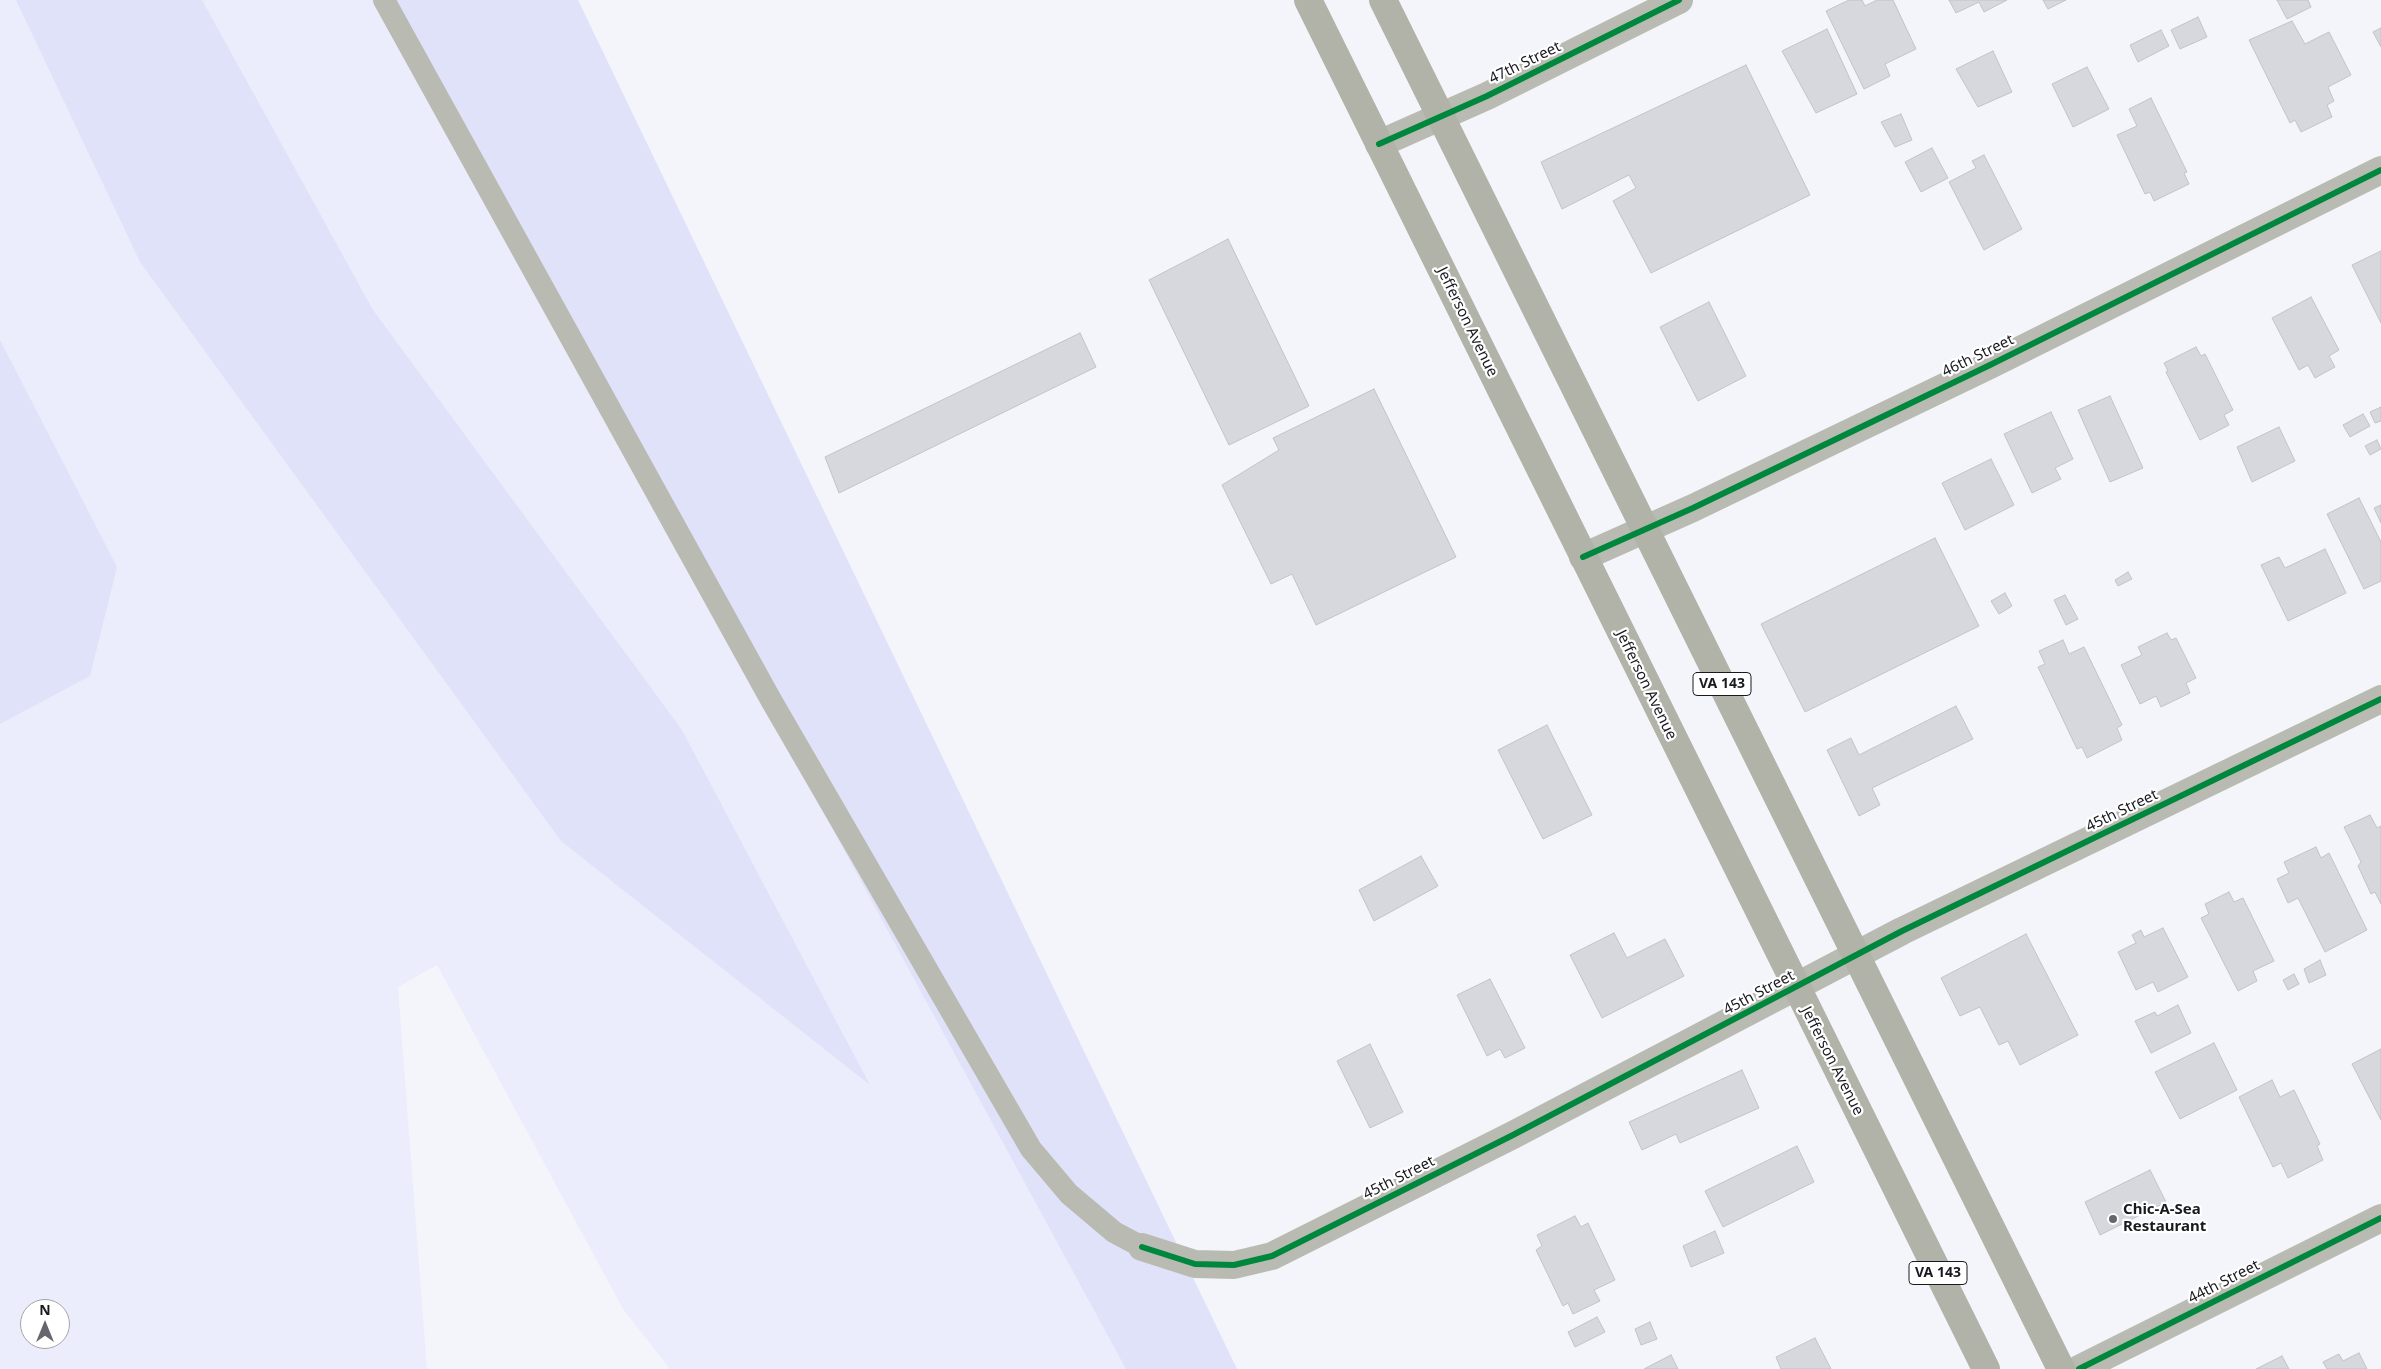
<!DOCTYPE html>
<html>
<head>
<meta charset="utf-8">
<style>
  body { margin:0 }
  #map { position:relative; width:2381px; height:1369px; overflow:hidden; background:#f4f5fb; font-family:"Noto Sans",sans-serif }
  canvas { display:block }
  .north { position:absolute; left:20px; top:1299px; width:50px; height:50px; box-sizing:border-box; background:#fff; border:1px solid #a3a3a6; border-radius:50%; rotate:0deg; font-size:14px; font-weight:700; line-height:20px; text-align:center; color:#191a20 }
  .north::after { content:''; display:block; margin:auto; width:18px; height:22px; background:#66676d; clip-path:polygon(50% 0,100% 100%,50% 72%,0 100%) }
</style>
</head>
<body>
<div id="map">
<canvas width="2381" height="1369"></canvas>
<div class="north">N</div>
</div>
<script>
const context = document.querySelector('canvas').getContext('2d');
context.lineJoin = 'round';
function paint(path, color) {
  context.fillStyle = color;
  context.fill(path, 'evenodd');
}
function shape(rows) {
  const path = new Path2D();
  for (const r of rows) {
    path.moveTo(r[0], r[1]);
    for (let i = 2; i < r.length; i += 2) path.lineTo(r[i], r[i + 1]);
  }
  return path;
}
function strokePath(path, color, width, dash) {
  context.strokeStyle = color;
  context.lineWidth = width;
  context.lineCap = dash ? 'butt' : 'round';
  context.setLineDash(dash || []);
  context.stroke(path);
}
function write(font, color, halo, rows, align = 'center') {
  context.font = font + ' "Noto Sans",sans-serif';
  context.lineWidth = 4.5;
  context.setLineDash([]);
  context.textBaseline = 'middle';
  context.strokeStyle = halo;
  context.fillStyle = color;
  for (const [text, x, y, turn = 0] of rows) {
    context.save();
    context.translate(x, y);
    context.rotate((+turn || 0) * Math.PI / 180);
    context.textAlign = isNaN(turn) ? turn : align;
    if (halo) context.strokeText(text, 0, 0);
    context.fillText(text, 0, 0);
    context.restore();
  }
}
const built = shape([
  [0,0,458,0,1135,1369,670,1369,623,1309,437,965,398,987,427,1369,0,1369],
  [30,1309,60,1309,60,1339,30,1339]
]);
const green = shape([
  [16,0,202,0,373,310,682,730,870,1085,561,841,140,262],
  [382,0,578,0,1237,1369,1126,1369],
  [0,340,117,567,90,676,0,724]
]);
const building = shape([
  [1849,0,1862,0,1865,6,1877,0,1893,0,1916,49,1885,64,1890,76,1864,89,1826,11,1849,0],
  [1949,0,2007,0,1984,12,1979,2,1956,13,1949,0],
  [2043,0,2066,0,2048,9,2043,0],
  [2277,0,2308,0,2311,7,2287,19,2277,0],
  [2198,17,2207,37,2180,49,2171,30,2198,17],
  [2292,21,2305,44,2329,32,2351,75,2328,87,2334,101,2327,105,2332,117,2301,132,2295,120,2290,123,2249,40,2292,21],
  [2381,28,2381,47,2373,32,2381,28],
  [1827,29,1857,94,1816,113,1782,51,1827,29],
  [2161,30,2169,46,2138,62,2130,45,2161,30],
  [1993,51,2012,92,1978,107,1956,69,1993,51],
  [1746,65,1810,195,1651,273,1613,201,1636,188,1629,175,1562,209,1541,162,1746,65],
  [2087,67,2109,109,2073,127,2052,84,2087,67],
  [2151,98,2187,172,2184,173,2189,184,2154,201,2150,192,2145,194,2117,135,2137,126,2129,109,2151,98],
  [1901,114,1912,140,1895,147,1881,122,1901,114],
  [1932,148,1948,178,1921,192,1905,162,1932,148],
  [1984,155,2022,229,1984,250,1949,182,1976,168,1972,161,1984,155],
  [1228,239,1309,406,1229,445,1149,280,1228,239],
  [2381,251,2381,323,2352,265,2381,251],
  [2311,297,2339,350,2329,356,2335,367,2315,378,2308,365,2299,370,2272,318,2311,297],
  [1709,302,1746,376,1698,401,1660,327,1709,302],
  [1080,333,1096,367,839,493,825,457,1080,333],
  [2196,347,2201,356,2205,354,2233,410,2224,415,2229,425,2200,440,2166,372,2168,371,2164,363,2196,347],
  [1374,389,1456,557,1316,625,1292,574,1271,584,1222,485,1279,450,1273,438,1374,389],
  [2110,396,2143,468,2110,482,2078,410,2110,396],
  [2381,407,2381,421,2375,423,2370,412,2381,407],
  [2051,412,2073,459,2055,468,2061,479,2032,493,2004,434,2051,412],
  [2363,414,2370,426,2350,437,2343,425,2363,414],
  [2279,427,2295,461,2252,482,2237,447,2279,427],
  [2377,440,2381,449,2370,455,2365,446,2377,440],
  [1991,459,2014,505,1965,530,1942,483,1991,459],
  [2359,498,2381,542,2381,581,2364,589,2327,514,2359,498],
  [2381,505,2381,523,2374,508,2381,505],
  [1935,538,1979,626,1805,712,1761,624,1935,538],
  [2325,549,2346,593,2288,621,2261,565,2279,557,2285,568,2325,549],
  [2128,572,2132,579,2118,586,2115,580,2128,572],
  [2005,593,2012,606,1999,614,1991,601,2005,593],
  [2065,595,2078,619,2066,625,2054,600,2065,595],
  [2167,633,2171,640,2176,638,2196,678,2186,683,2190,693,2161,707,2156,696,2140,704,2121,665,2142,655,2138,647,2167,633],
  [2063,640,2069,654,2084,647,2122,725,2117,728,2122,740,2087,758,2082,747,2077,749,2038,667,2045,664,2039,651,2063,640],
  [1956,706,1973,739,1872,788,1880,805,1859,816,1827,750,1851,738,1859,755,1956,706],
  [1547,725,1592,815,1543,839,1498,750,1547,725],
  [2370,815,2377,828,2381,826,2381,904,2375,892,2371,894,2358,866,2361,862,2344,827,2370,815],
  [2316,847,2321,858,2329,853,2367,930,2325,952,2298,898,2288,903,2277,879,2289,873,2284,862,2316,847],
  [1421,856,1438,886,1374,921,1359,890,1421,856],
  [2229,892,2234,902,2243,898,2274,961,2253,971,2257,981,2238,991,2201,918,2209,914,2205,904,2229,892],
  [2163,928,2188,977,2158,992,2153,982,2136,990,2118,952,2136,943,2132,935,2141,930,2144,937,2163,928],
  [1614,933,1627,958,1665,939,1684,976,1602,1018,1570,955,1614,933],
  [2026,934,2078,1035,2020,1065,2008,1041,1999,1045,1980,1007,1960,1016,1941,978,2026,934],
  [2320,960,2326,975,2309,983,2304,969,2320,960],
  [2294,974,2299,984,2288,990,2283,980,2294,974],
  [1490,979,1525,1048,1505,1058,1500,1049,1487,1056,1457,995,1490,979],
  [2178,1005,2191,1033,2151,1053,2135,1021,2155,1012,2157,1016,2178,1005],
  [2214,1043,2237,1090,2180,1119,2155,1072,2214,1043],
  [1370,1044,1403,1112,1370,1128,1337,1061,1370,1044],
  [2381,1049,2381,1120,2352,1064,2381,1049],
  [1742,1070,1759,1108,1680,1143,1676,1134,1642,1150,1629,1122,1742,1070],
  [2272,1080,2280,1097,2294,1090,2320,1144,2317,1146,2323,1160,2288,1178,2281,1163,2273,1167,2239,1097,2272,1080],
  [1797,1146,1814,1182,1723,1227,1705,1191,1797,1146],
  [2150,1170,2166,1202,2100,1235,2085,1202,2150,1170],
  [1575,1216,1581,1227,1588,1223,1615,1280,1594,1290,1600,1301,1573,1314,1568,1303,1563,1306,1536,1250,1542,1246,1537,1235,1575,1216],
  [1715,1231,1724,1253,1691,1267,1683,1246,1715,1231],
  [1597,1317,1605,1332,1575,1347,1568,1332,1597,1317],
  [1650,1322,1657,1339,1641,1345,1635,1329,1650,1322],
  [1815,1338,1831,1369,1781,1369,1776,1357,1815,1338],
  [2359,1353,2367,1369,2327,1369,2323,1362,2339,1354,2343,1361,2359,1353],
  [1671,1355,1678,1369,1644,1369,1671,1355],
  [2282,1356,2289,1369,2256,1369,2282,1356]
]);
const lane = shape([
  [384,0,771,700,1031,1149,1069,1194,1114,1232,1142,1247]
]);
const street = shape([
  [1379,144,1487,96,1679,0],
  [1583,557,1693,508,1990,365,2381,170],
  [1142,1247,1195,1264,1234,1265,1272,1256,1513,1135,1902,931,2381,699],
  [2079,1369,2381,1218]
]);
const primary = shape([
  [1308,0,1986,1369],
  [1383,0,2061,1369]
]);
const cycleway = shape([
  [1379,144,1487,96,1679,0],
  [1583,557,1693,508,1990,365,2381,170],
  [1142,1247,1195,1264,1234,1265,1272,1256,1513,1135,1902,931,2381,699],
  [2079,1369,2381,1218]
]);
const markers = [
  [2113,1219,5,"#66676d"]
];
const shields = [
  [1722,684,58],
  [1938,1273,58]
];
const shieldNames = [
  ["VA 143",1722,684],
  ["VA 143",1938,1273]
];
const streetNames = [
  ["47th Street",1525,63,-26],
  ["Jefferson Avenue",1467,322,64],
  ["46th Street",1978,356,-26],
  ["Jefferson Avenue",1646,685,64],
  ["45th Street",2122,811,-26],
  ["45th Street",1759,993,-28],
  ["Jefferson Avenue",1832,1061,63],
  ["45th Street",1399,1178,-27],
  ["44th Street",2224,1282,-27]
];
const poiNames = [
  ["Chic-A-Sea",2123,1210],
  ["Restaurant",2123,1227]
];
paint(built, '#ebedfc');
paint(green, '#e0e2f9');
paint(building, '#d7d8de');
strokePath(building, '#c2c2c9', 1);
strokePath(lane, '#b9bab2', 22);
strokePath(street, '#b9bab2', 28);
strokePath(primary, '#b2b3a8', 28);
strokePath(cycleway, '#00873e', 6);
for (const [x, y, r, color] of markers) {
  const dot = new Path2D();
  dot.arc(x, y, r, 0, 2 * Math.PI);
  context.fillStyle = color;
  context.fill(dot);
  strokePath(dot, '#fff', 2);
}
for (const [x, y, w] of shields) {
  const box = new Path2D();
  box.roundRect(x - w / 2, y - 11.5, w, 23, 4);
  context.fillStyle = '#fff';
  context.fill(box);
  strokePath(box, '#191a20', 1);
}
write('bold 14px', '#191a20', null, shieldNames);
write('15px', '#191a20', '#fff', streetNames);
write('bold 15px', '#191a20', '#fff', poiNames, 'left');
</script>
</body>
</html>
